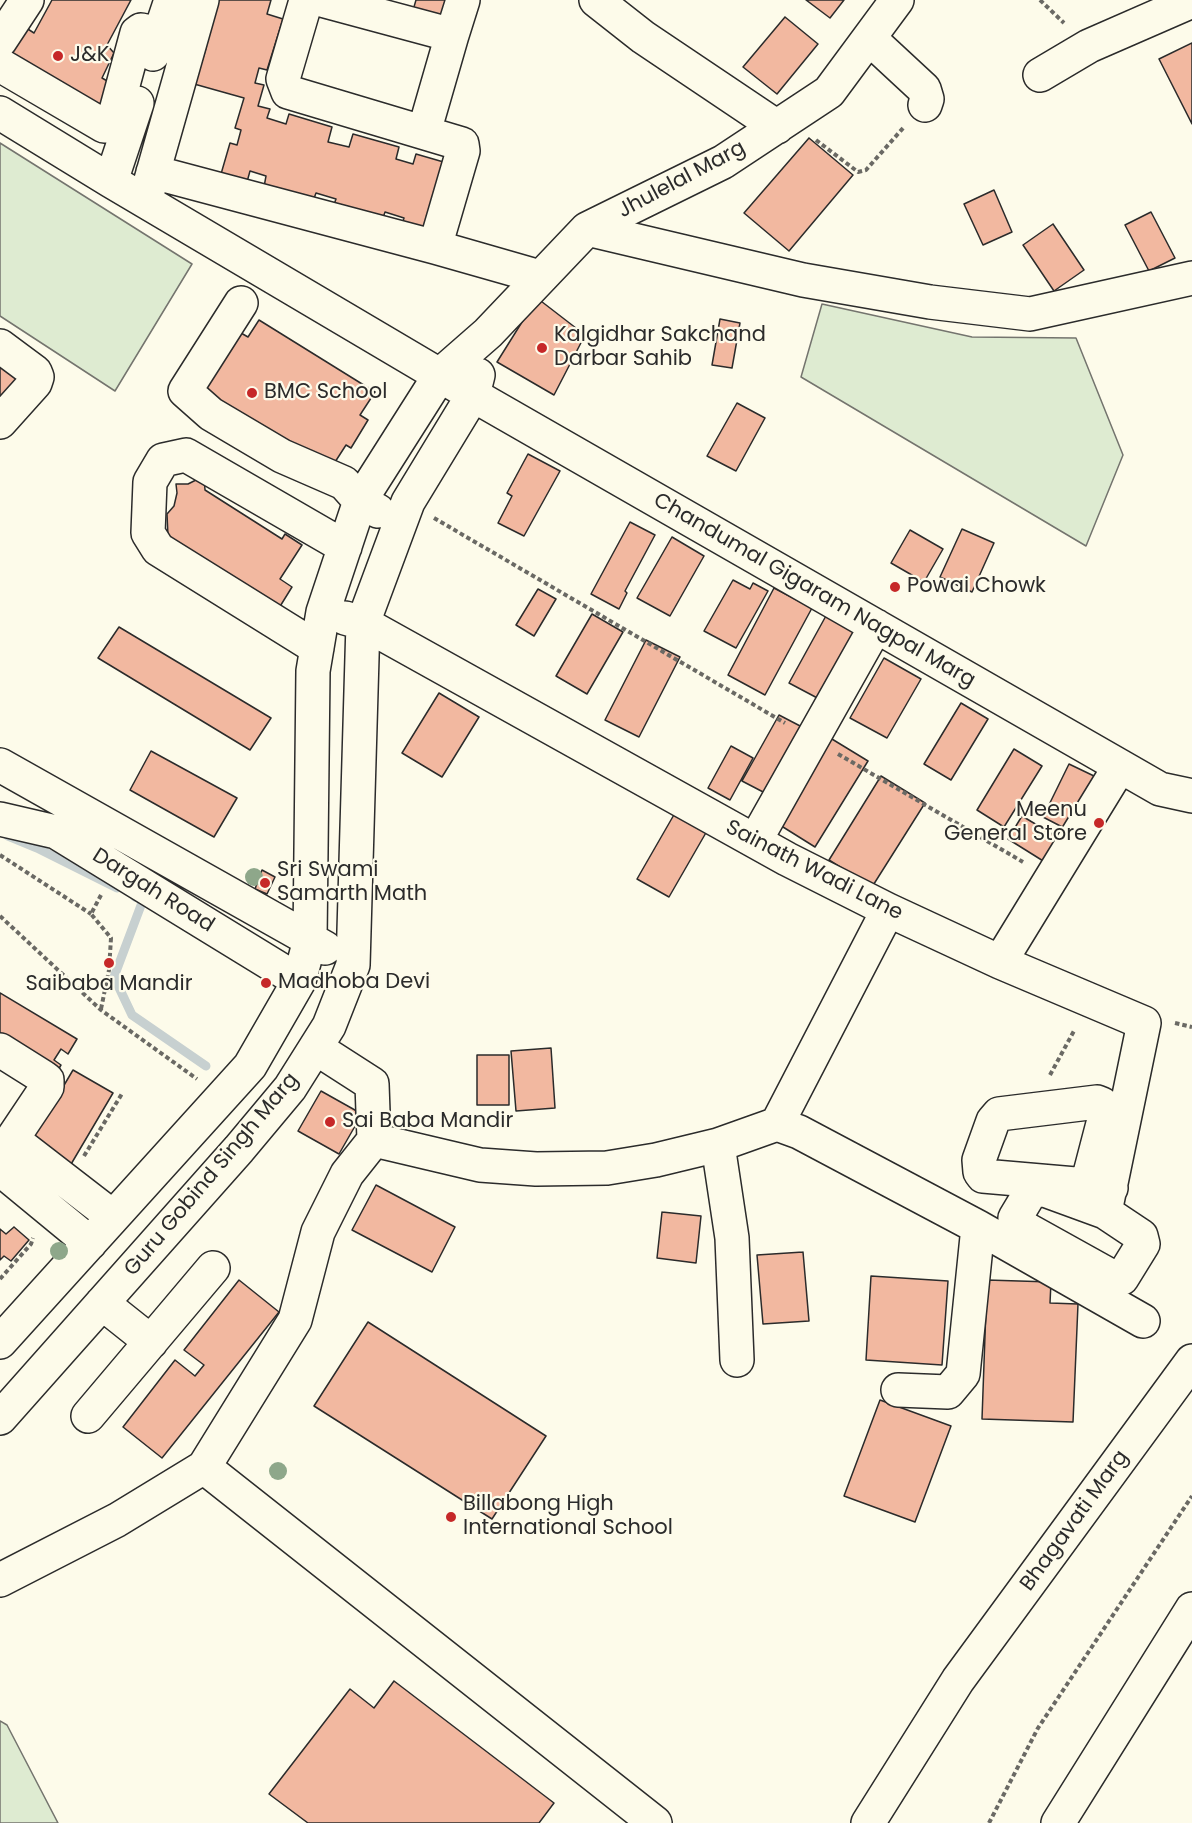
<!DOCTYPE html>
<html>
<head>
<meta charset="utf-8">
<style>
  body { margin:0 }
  canvas { display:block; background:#fdfbea }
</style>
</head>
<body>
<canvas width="1192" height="1823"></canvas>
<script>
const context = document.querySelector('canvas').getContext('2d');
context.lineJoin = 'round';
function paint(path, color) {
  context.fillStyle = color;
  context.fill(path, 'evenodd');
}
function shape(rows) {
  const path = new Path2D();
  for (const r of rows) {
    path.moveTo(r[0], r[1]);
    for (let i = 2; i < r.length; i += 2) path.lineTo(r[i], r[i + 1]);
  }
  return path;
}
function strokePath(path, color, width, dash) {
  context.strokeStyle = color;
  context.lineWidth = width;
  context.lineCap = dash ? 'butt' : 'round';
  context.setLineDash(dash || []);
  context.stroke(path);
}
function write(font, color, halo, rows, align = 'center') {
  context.font = font + ' Poppins,sans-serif';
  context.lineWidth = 4.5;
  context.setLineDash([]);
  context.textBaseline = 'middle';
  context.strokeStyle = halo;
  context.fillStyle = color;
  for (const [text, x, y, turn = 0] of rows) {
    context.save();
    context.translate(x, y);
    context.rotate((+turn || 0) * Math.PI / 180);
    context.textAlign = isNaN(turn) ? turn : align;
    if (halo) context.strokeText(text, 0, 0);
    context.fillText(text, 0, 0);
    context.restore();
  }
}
const green = shape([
  [0,143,192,264,115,391,0,316,0,143],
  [822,304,972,337,1076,338,1123,455,1086,546,801,377,822,304],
  [0,1721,7,1725,58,1823,0,1823,0,1721]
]);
const stream = shape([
  [8,836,37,848,117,888],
  [135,897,143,900,114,977,132,1015,206,1066]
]);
const building = shape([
  [52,0,131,0,107,45,114,53,102,78,116,86,98,115,0,59,20,24,34,33,52,0],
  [208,0,271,0,267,14,283,19,267,70,259,68,255,83,264,85,258,106,270,109,267,118,286,124,289,114,332,127,328,142,349,147,353,134,399,147,396,159,413,164,416,154,447,163,425,239,400,231,404,218,385,212,381,224,332,210,336,199,316,193,313,201,264,187,266,176,250,171,247,182,221,174,230,143,237,145,241,130,235,128,244,98,187,82,193,59,202,61,206,48,196,45,208,0],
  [416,0,451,0,443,26,411,17,416,0],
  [806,0,844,0,830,18,806,0],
  [785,17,818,44,777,94,743,67,785,17],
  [1192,43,1192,124,1159,59,1192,43],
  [809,138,853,175,789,251,744,213,809,138],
  [994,190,1012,232,983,245,964,204,994,190],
  [1151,212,1175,258,1149,271,1125,225,1151,212],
  [1053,224,1084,270,1054,291,1023,245,1053,224],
  [537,298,585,335,554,395,497,362,537,298],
  [720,319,740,323,732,368,712,365,720,319],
  [259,320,375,392,360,415,368,420,351,448,346,445,328,473,196,390,241,333,248,337,259,320],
  [0,366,19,379,0,399,0,366],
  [737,403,765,418,736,471,707,456,737,403],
  [528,454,560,471,524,536,498,523,512,496,507,493,528,454],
  [204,476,205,490,282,539,285,534,302,545,280,579,292,587,279,608,168,536,167,514,174,506,177,493,176,484,188,484,204,476],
  [630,522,655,535,625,591,627,593,619,609,591,594,630,522],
  [962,529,994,543,972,592,940,577,962,529],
  [910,530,943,549,924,582,891,563,910,530],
  [672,537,704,556,670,616,637,598,672,537],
  [733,580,750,589,753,583,768,591,736,648,704,631,733,580],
  [774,588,812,608,765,695,728,675,774,588],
  [538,589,556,599,534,636,516,625,538,589],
  [592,614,623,632,587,694,556,676,592,614],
  [827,614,861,633,823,701,789,683,827,614],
  [119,627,271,718,250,750,98,658,119,627],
  [646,640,680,657,639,737,605,720,646,640],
  [884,658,921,679,887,738,850,718,884,658],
  [439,693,479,717,442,777,402,753,439,693],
  [961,703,988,719,951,780,924,764,961,703],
  [779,715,804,728,767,794,742,781,779,715],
  [827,736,868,761,815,847,775,822,827,736],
  [731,746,753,758,730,800,708,788,731,746],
  [1014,749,1042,766,1004,827,977,810,1014,749],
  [151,751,237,798,214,837,130,790,151,751],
  [1069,764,1094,776,1068,830,1043,817,1069,764],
  [881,776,925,803,872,887,829,860,881,776],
  [679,806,711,824,669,897,637,879,679,806],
  [1022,816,1062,840,1048,864,1008,839,1022,816],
  [262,870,275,877,267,894,255,889,262,870],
  [0,993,77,1039,68,1054,61,1049,54,1060,61,1065,54,1077,0,1044,0,993],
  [551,1048,555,1108,516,1111,511,1051,551,1048],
  [477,1055,509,1055,509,1105,477,1105,477,1055],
  [73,1070,113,1093,67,1171,27,1148,73,1070],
  [321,1091,362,1114,339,1154,298,1131,321,1091],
  [376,1185,455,1227,432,1272,352,1230,376,1185],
  [662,1212,701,1216,696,1263,657,1258,662,1212],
  [14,1227,29,1240,11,1261,4,1256,0,1260,0,1229,6,1234,14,1227],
  [803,1252,809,1321,763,1324,757,1255,803,1252],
  [871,1276,948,1281,942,1365,866,1360,871,1276],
  [239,1280,279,1312,162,1458,123,1427,175,1360,195,1376,204,1365,184,1350,239,1280],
  [987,1280,1051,1282,1050,1303,1078,1304,1073,1422,982,1419,987,1280],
  [368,1322,546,1436,492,1519,314,1406,368,1322],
  [880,1400,951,1426,915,1522,844,1496,880,1400],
  [394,1681,554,1803,539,1823,308,1823,269,1794,350,1689,374,1708,394,1681]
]);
const path = shape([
  [1040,0,1064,23],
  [816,140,858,172,866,170,904,127],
  [434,518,785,723],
  [838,754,1023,862],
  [0,855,91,914],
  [101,895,91,914,111,938,109,970,101,1009],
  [0,916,101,1010,197,1079],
  [1175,1023,1192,1027],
  [1050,1075,1075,1029],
  [84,1156,123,1092],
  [0,1279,31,1244,33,1238],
  [989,1823,1038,1728,1192,1496]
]);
const minor = shape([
  [313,0,305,4,283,79,288,92,462,144,463,151,435,247],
  [322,0,452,35,463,0],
  [596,0,643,37,777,127],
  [869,38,924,89,927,99,925,105],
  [0,41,27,0],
  [153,54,171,0],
  [0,65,104,126,110,126,113,122,137,33,141,30,160,34],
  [1040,75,1089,46,1192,1],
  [0,113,111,181,473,395,1160,789,1192,796],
  [424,132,452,35],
  [153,172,435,247,540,277],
  [111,181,137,103],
  [147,194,202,0],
  [587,229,803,280,930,302,1030,314,1192,278],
  [241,303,185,391,211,414,282,456,344,483,360,501,378,511],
  [0,346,35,372,37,377,35,383,0,422],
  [345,618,363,623,787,859,888,910,1000,962,1144,1023,1105,1212],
  [317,648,158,549,148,533,150,482,163,460,186,455,345,547],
  [0,765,325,948],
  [0,819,56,832,299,981],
  [755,841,876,626],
  [1000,962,1120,766],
  [316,1048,372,1084,374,1140,480,1165,536,1169,607,1168,656,1160,718,1145,777,1124,799,1132,978,1227,1143,1321],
  [0,1050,43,1077,47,1080,47,1087,0,1157],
  [777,1124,888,910],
  [12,1139,113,1217],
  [718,1145,732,1238,737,1360],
  [0,1169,90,1243],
  [1087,1185,1106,1112,1105,1107,1102,1104,1097,1102,999,1114,993,1121,979,1160,980,1172,983,1176,1087,1185,1111,1188],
  [1042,1189,1105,1212,1141,1236,1143,1244,1122,1278,1116,1279,1017,1224,1015,1218,1030,1193,1042,1189],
  [102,1303,151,1342],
  [0,1342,250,1066,299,981,310,940,313,671,323,612,360,501,440,375,488,333,587,229,723,162,829,92,897,0],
  [898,1390,948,1392,963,1374,978,1227],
  [88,1416,213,1268],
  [0,1418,239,1149,290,1088,329,1026,353,965,363,623,408,502,473,395,478,375],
  [204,1467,655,1823],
  [0,1580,117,1520,204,1467,295,1320,318,1232,347,1174,374,1140],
  [868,1823,958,1680,1192,1361],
  [1058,1823,1192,1609]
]);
const trees = [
  [254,877],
  [59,1251],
  [278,1471]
];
const markers = [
  [58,56,6,"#c62828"],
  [542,348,6,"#c62828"],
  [252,393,6,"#c62828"],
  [895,587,6,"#c62828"],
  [1099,823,6,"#c62828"],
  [265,883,6,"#c62828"],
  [109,963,6,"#c62828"],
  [266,983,6,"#c62828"],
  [330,1122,6,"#c62828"],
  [451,1517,6,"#c62828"]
];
const poiNames = [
  ["J&K",70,56],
  ["Kalgidhar Sakchand",554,336],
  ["Darbar Sahib",554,360],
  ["BMC School",264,393],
  ["Powai Chowk",907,587],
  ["Meenu",1087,811,"right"],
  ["General Store",1087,835,"right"],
  ["Sri Swami",277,871],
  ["Samarth Math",277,895],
  ["Madhoba Devi",278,983],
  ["Saibaba Mandir",109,985,"center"],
  ["Sai Baba Mandir",342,1122],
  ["Billabong High",463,1505],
  ["International School",463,1529]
];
const streetNames = [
  ["Jhulelal Marg",682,180,-28],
  ["Chandumal Gigaram Nagpal Marg",814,591,30],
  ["Sainath Wadi Lane",814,871,27],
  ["Dargah Road",153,891,32],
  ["Guru Gobind Singh Marg",212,1175,-50],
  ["Bhagavati Marg",1075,1521,-54]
];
paint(green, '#deebd1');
strokePath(green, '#74746e', 1.5);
strokePath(stream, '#c7d0d0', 9);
paint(building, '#f2b8a0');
strokePath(building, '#2b2b2b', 1.5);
strokePath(minor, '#2b2b2b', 36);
strokePath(path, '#6a6964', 4, [4.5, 3]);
strokePath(minor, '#fdfbea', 33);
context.fillStyle = '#8ea78a';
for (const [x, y] of trees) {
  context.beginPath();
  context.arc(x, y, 9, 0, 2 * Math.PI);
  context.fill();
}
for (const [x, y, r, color] of markers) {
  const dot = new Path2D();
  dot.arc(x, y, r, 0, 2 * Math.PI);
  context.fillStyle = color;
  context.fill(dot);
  strokePath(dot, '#fdfbea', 2);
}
write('21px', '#2b2b2b', '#fdfbea', poiNames, 'left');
write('21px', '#2b2b2b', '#fdfbea', streetNames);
</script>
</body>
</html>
